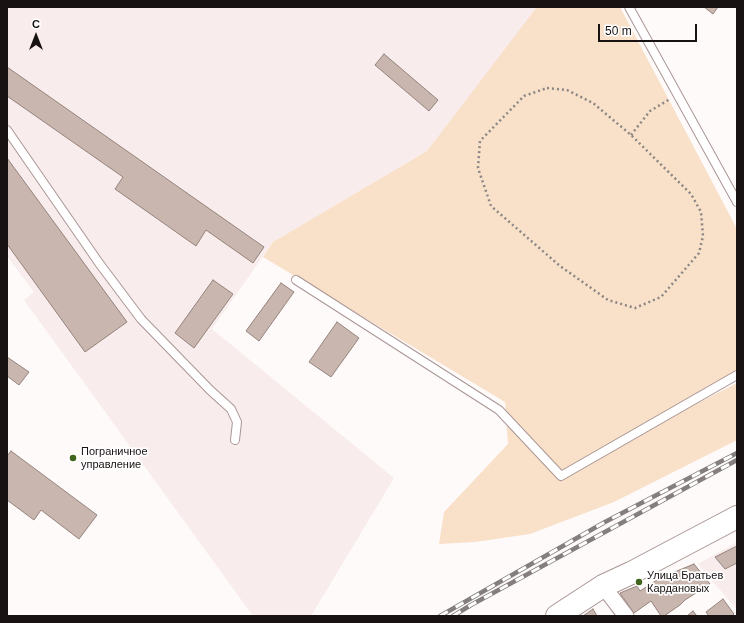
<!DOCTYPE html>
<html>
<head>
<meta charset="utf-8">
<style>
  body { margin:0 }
  #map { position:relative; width:744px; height:623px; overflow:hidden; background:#fefafa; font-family:Arial,sans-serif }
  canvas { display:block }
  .frame { position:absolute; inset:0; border:8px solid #191212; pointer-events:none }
  .north { position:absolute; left:16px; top:16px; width:40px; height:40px; -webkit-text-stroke:3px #fff; paint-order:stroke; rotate:0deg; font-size:11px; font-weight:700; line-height:16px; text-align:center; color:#191212 }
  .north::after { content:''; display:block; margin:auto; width:14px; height:18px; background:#191212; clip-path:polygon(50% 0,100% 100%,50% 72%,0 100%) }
  .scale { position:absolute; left:598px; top:24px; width:99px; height:18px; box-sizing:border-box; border:2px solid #191212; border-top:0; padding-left:5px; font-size:12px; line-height:14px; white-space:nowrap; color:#191212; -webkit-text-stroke:3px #fff; paint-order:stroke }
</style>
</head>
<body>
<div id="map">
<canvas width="744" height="623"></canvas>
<div class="frame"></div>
<div class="north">С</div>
<div class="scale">50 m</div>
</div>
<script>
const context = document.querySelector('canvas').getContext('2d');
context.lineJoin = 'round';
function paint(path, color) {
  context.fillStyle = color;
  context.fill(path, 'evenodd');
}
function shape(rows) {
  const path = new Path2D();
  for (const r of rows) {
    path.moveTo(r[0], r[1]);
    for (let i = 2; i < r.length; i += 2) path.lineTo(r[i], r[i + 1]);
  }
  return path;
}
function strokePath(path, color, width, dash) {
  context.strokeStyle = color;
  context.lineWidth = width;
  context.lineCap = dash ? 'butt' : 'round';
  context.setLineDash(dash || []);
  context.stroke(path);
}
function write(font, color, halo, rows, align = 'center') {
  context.font = font + ' Arial,sans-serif';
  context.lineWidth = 3.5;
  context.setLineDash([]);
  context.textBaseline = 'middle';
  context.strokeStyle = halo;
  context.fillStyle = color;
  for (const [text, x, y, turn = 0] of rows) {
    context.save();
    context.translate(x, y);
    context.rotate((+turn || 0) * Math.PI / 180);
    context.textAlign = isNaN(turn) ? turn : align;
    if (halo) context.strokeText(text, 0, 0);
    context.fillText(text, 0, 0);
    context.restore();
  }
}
const built = shape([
  [7,7,538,7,427,151,273,242,212,329,394,478,311,616,253,616,24,300,34,292,7,256],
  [737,542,737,610,698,564]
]);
const green = shape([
  [537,7,620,7,737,229,737,375,616,445,737,383,737,440,614,502,530,534,475,542,439,544,444,512,508,444,505,402,263,257,273,242,427,151]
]);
const building = shape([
  [704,7,718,7,713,14,704,7],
  [384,54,438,100,429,111,375,65,384,54],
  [7,67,264,247,253,263,206,230,196,246,115,189,123,177,7,96,7,67],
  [7,158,127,322,85,352,7,244,7,158],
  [213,280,233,294,194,348,175,333,213,280],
  [281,283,294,292,259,341,246,331,281,283],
  [337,322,359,338,331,377,309,362,337,322],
  [7,357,29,372,19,385,7,376,7,357],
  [11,451,97,515,79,539,41,510,34,520,7,500,7,456,11,451],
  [737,546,737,563,725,569,715,557,737,546],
  [694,564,710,584,685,600,680,605,664,616,661,616,651,601,634,613,620,593,637,586,640,591,660,578,694,564],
  [723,599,734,614,732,616,709,616,706,612,723,599],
  [593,609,597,616,583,616,593,609],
  [693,611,697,616,687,616,693,611]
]);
const path = shape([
  [547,88,567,90,593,103,631,135,691,194,701,212,703,236,699,253,661,297,635,308,608,300,560,266,491,206,478,168,480,141,524,96,547,88],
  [631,135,650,111,670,99]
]);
const lane = shape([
  [629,7,737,202],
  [7,130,99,263,141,319,210,390,231,409,237,422,235,440],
  [296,280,499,410,561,476,737,375]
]);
const street = shape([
  [603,586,626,616]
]);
const secondary = shape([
  [557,616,603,586,631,573,737,517]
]);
const rail = shape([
  [440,616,605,522,737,453],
  [453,616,471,605,737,460]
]);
const markers = [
  [73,458,4,"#41641c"],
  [639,582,4,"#41641c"]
];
const poiNames = [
  ["Пограничное",81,452],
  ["управление",81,465],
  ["Улица Братьев",647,576],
  ["Кардановых",647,589]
];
paint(built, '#f8ecec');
paint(green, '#f9e0c8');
paint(building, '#c9b7af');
strokePath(building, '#95837c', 1);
strokePath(lane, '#aa9695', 10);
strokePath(street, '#aa9695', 17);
strokePath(secondary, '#aa9695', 24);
strokePath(path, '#8b8686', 2.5, [2, 3]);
strokePath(lane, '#fff', 8);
strokePath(street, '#fff', 15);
strokePath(secondary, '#fff', 22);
strokePath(rail, '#847e7e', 4.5);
strokePath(rail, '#fff', 3, [9]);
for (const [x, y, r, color] of markers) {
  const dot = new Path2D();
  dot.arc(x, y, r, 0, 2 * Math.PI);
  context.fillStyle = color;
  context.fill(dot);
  strokePath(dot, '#fff', 1.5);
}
write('11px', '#191212', '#fff', poiNames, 'left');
</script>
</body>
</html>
